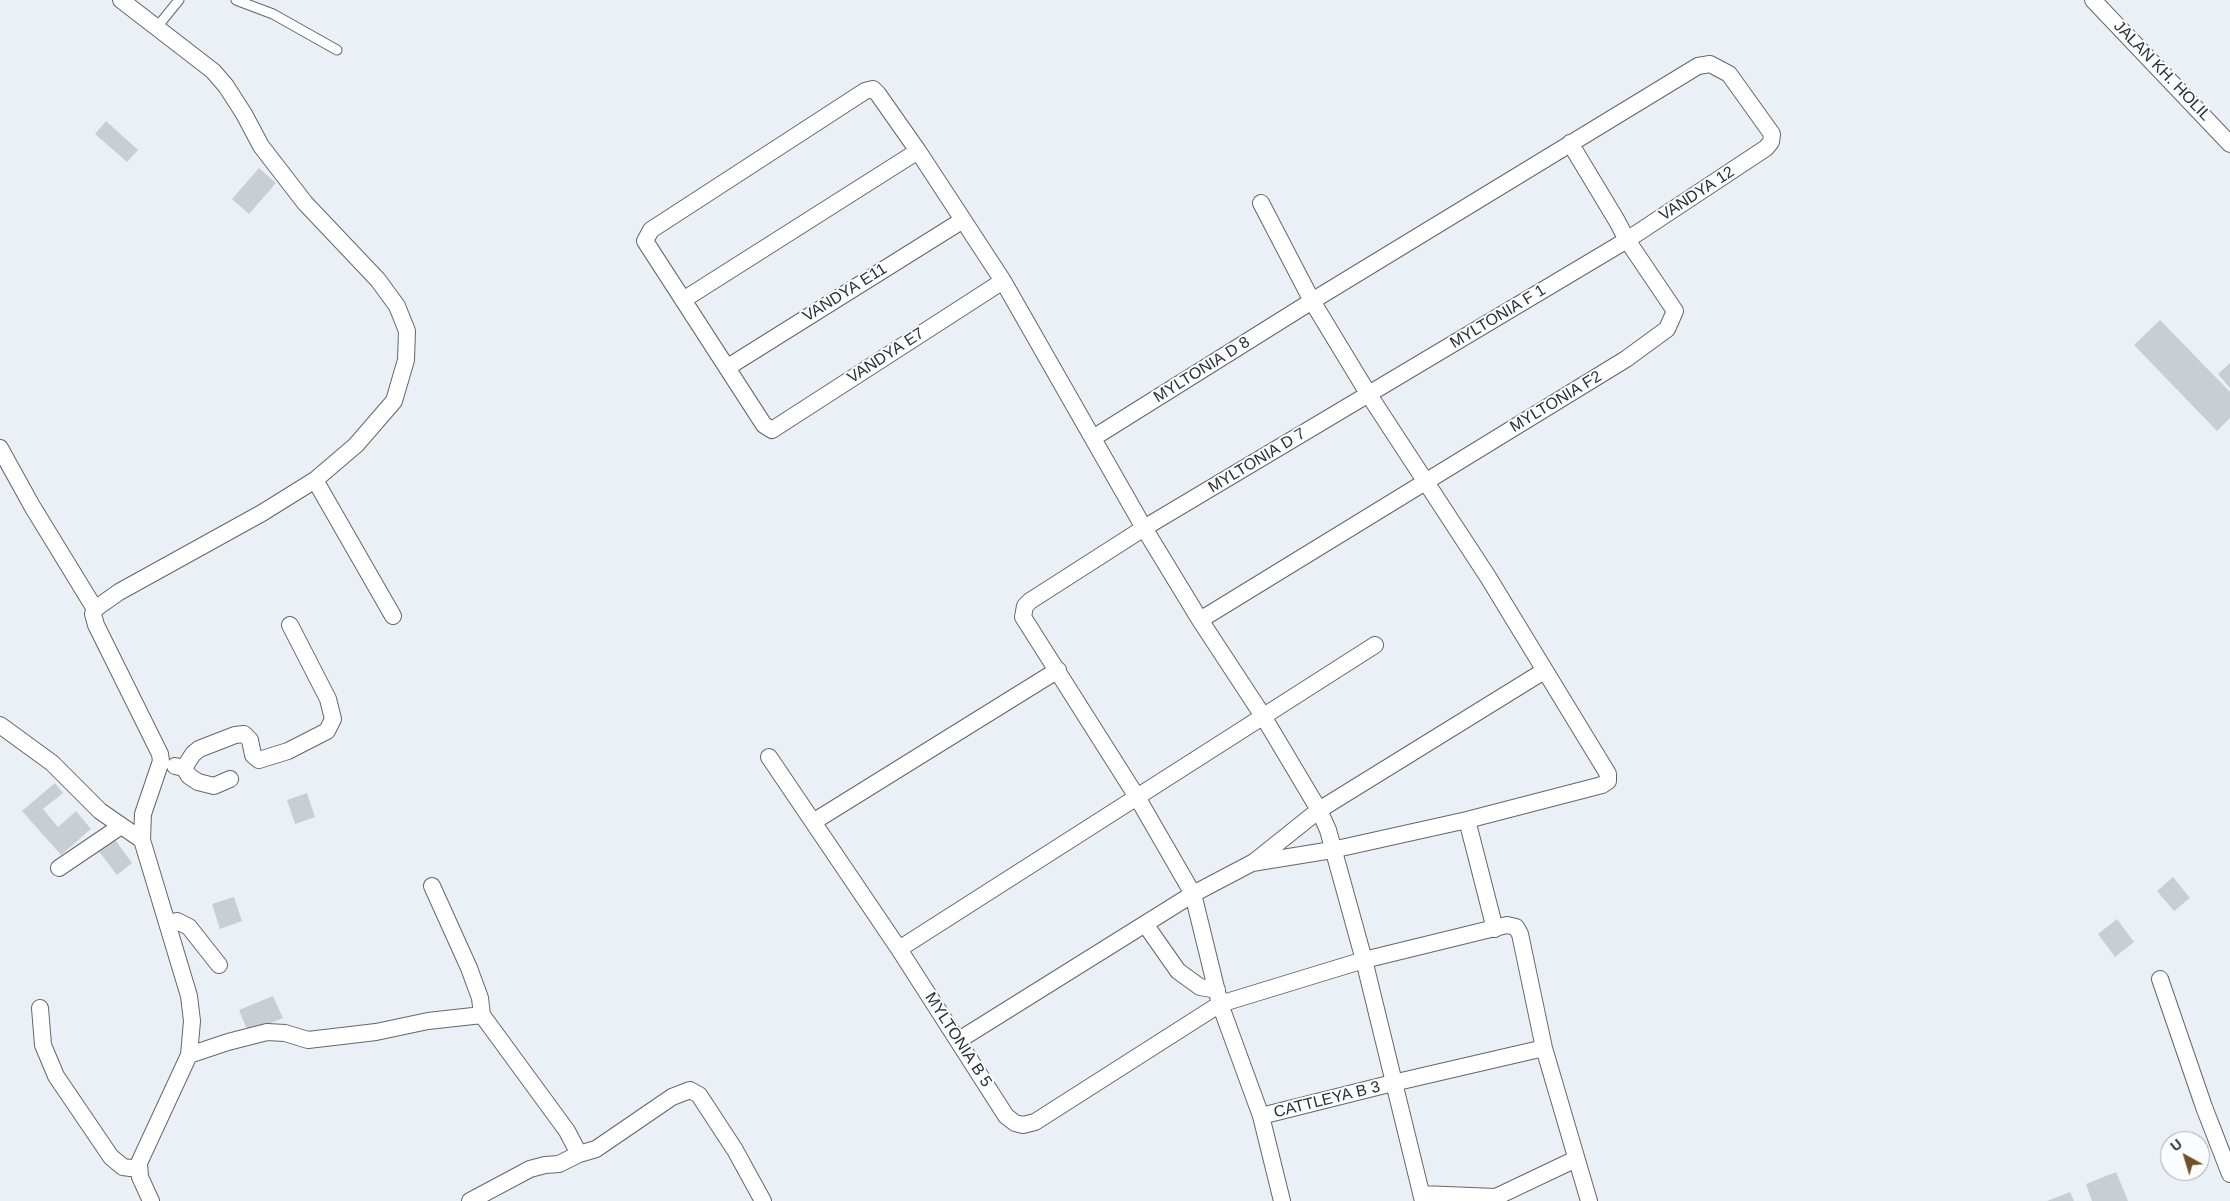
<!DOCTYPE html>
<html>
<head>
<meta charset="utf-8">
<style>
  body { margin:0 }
  #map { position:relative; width:2230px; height:1201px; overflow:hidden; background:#ebeff6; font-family:Helvetica,sans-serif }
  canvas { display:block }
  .north { position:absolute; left:2160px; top:1131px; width:50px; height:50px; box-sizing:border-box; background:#fbfcfe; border:1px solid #a9aaac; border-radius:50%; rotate:321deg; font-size:14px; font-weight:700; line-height:20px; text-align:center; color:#2d2f31 }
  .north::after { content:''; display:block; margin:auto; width:18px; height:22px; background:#6d5325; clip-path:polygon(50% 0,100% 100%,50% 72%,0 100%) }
</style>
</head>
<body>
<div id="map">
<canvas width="2230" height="1201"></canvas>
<div class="north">U</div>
</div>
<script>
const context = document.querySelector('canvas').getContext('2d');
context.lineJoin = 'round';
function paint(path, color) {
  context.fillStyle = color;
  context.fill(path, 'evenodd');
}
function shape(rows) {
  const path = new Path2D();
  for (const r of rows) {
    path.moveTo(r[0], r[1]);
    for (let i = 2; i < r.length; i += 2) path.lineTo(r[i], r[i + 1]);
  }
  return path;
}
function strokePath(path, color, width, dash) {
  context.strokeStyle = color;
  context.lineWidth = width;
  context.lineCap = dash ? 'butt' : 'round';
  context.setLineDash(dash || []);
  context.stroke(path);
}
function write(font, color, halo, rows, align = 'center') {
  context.font = font + ' Helvetica,sans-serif';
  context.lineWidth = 4;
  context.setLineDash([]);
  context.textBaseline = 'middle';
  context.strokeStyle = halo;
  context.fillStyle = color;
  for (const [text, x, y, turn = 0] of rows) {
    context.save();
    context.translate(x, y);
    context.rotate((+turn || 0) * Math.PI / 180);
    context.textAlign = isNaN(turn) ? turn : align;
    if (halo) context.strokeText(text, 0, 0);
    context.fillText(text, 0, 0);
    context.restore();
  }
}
const building = shape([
  [106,121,138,150,127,162,95,134],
  [259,168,276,183,249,214,232,199],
  [2160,320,2230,392,2230,418,2217,431,2134,345],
  [2230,363,2230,388,2218,374],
  [55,783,63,793,43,809,58,827,76,811,91,829,61,855,22,811],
  [307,793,315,817,295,824,287,800],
  [113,837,132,863,117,875,97,849],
  [2173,877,2190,898,2174,911,2157,891],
  [234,897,242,921,220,929,212,904],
  [2117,919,2134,942,2115,957,2098,934],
  [273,996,283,1018,248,1032,239,1010],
  [2116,1172,2128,1201,2092,1201,2086,1184],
  [2070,1192,2074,1201,2047,1201]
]);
const service = shape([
  [236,0,273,14,337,50],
  [157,27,179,0]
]);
const minor = shape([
  [121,0,213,71,226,86,244,114,261,146,305,203,378,280,397,306,407,331,406,360,394,401,356,445,315,480,262,513,119,592,95,609,93,614,96,625,160,754,161,761,143,814,142,840,189,996,192,1021,189,1055,139,1163,140,1177,151,1201],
  [2093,0,2230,144],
  [1003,281,772,430,764,425,645,241,651,230,865,91,873,89,878,94,918,151,1003,281,1144,528,1200,620,1263,716,1319,810,1328,830,1364,960,1423,1201],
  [683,300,918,151],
  [728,367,963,220],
  [1093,438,1312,301,1698,66,1710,64,1729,74,1772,134,1771,142,1766,148,1627,240,1144,528,1030,601,1025,606,1023,617,1137,797,1193,894,1220,1004,1261,1116,1282,1201],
  [0,448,32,506,95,609],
  [315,480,393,616],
  [1200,620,1626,359,1667,329,1675,311,1627,240,1617,221,1570,143],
  [0,725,52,763,100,811,142,840],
  [769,757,899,949,1006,1116,1015,1123,1023,1125,1035,1122,1220,1004,1364,960,1507,925,1516,927,1520,934,1544,1048,1589,1201],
  [175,766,184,768,189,776,198,782,214,786,230,779],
  [184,768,193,754,199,749,235,735,244,734,250,740,253,755,259,760,288,751,327,731,333,719,328,699,290,625],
  [1467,820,1495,929],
  [813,822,1058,670],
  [1254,862,1319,810,1544,671],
  [59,868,121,826],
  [432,886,469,968,480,998,482,1015],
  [168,923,177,921,189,927,219,965],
  [1145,924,1178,971,1200,987,1217,990],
  [899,949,1375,645],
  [2160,979,2204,1107,2230,1174],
  [40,1008,43,1045,56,1076,111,1157,123,1167,138,1169],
  [959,1040,1193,894,1252,863,1332,850,1467,820,1602,785,1608,781,1608,774,1488,577,1369,395,1312,301,1261,203],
  [189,1055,228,1042,267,1032,285,1033,308,1040,376,1032,428,1021,482,1015,567,1131,579,1154],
  [1261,1116,1393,1083,1544,1048],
  [1421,1194,1496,1197],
  [470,1201,530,1169,545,1165,559,1164,579,1154,596,1149,672,1097,690,1090,699,1095,735,1150,763,1201],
  [1492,1201,1496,1197,1576,1159]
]);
const streetNames = [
  ["JALAN KH. HOLIL",2162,71,46],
  ["VANDYA 12",1697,194,-33],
  ["VANDYA E11",845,293,-32],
  ["MYLTONIA F 1",1498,317,-31],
  ["VANDYA E7",886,356,-33],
  ["MYLTONIA D 8",1202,370,-32],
  ["MYLTONIA F2",1556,402,-31],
  ["MYLTONIA D 7",1257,461,-31],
  ["MYLTONIA B 5",958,1040,57],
  ["CATTLEYA B 3",1327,1100,-14]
];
paint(building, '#c9ced5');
strokePath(service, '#63676d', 11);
strokePath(minor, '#63676d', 18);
strokePath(service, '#fff', 9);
strokePath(minor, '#fff', 16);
write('16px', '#2d2f31', '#fbfcfe', streetNames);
</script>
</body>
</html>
